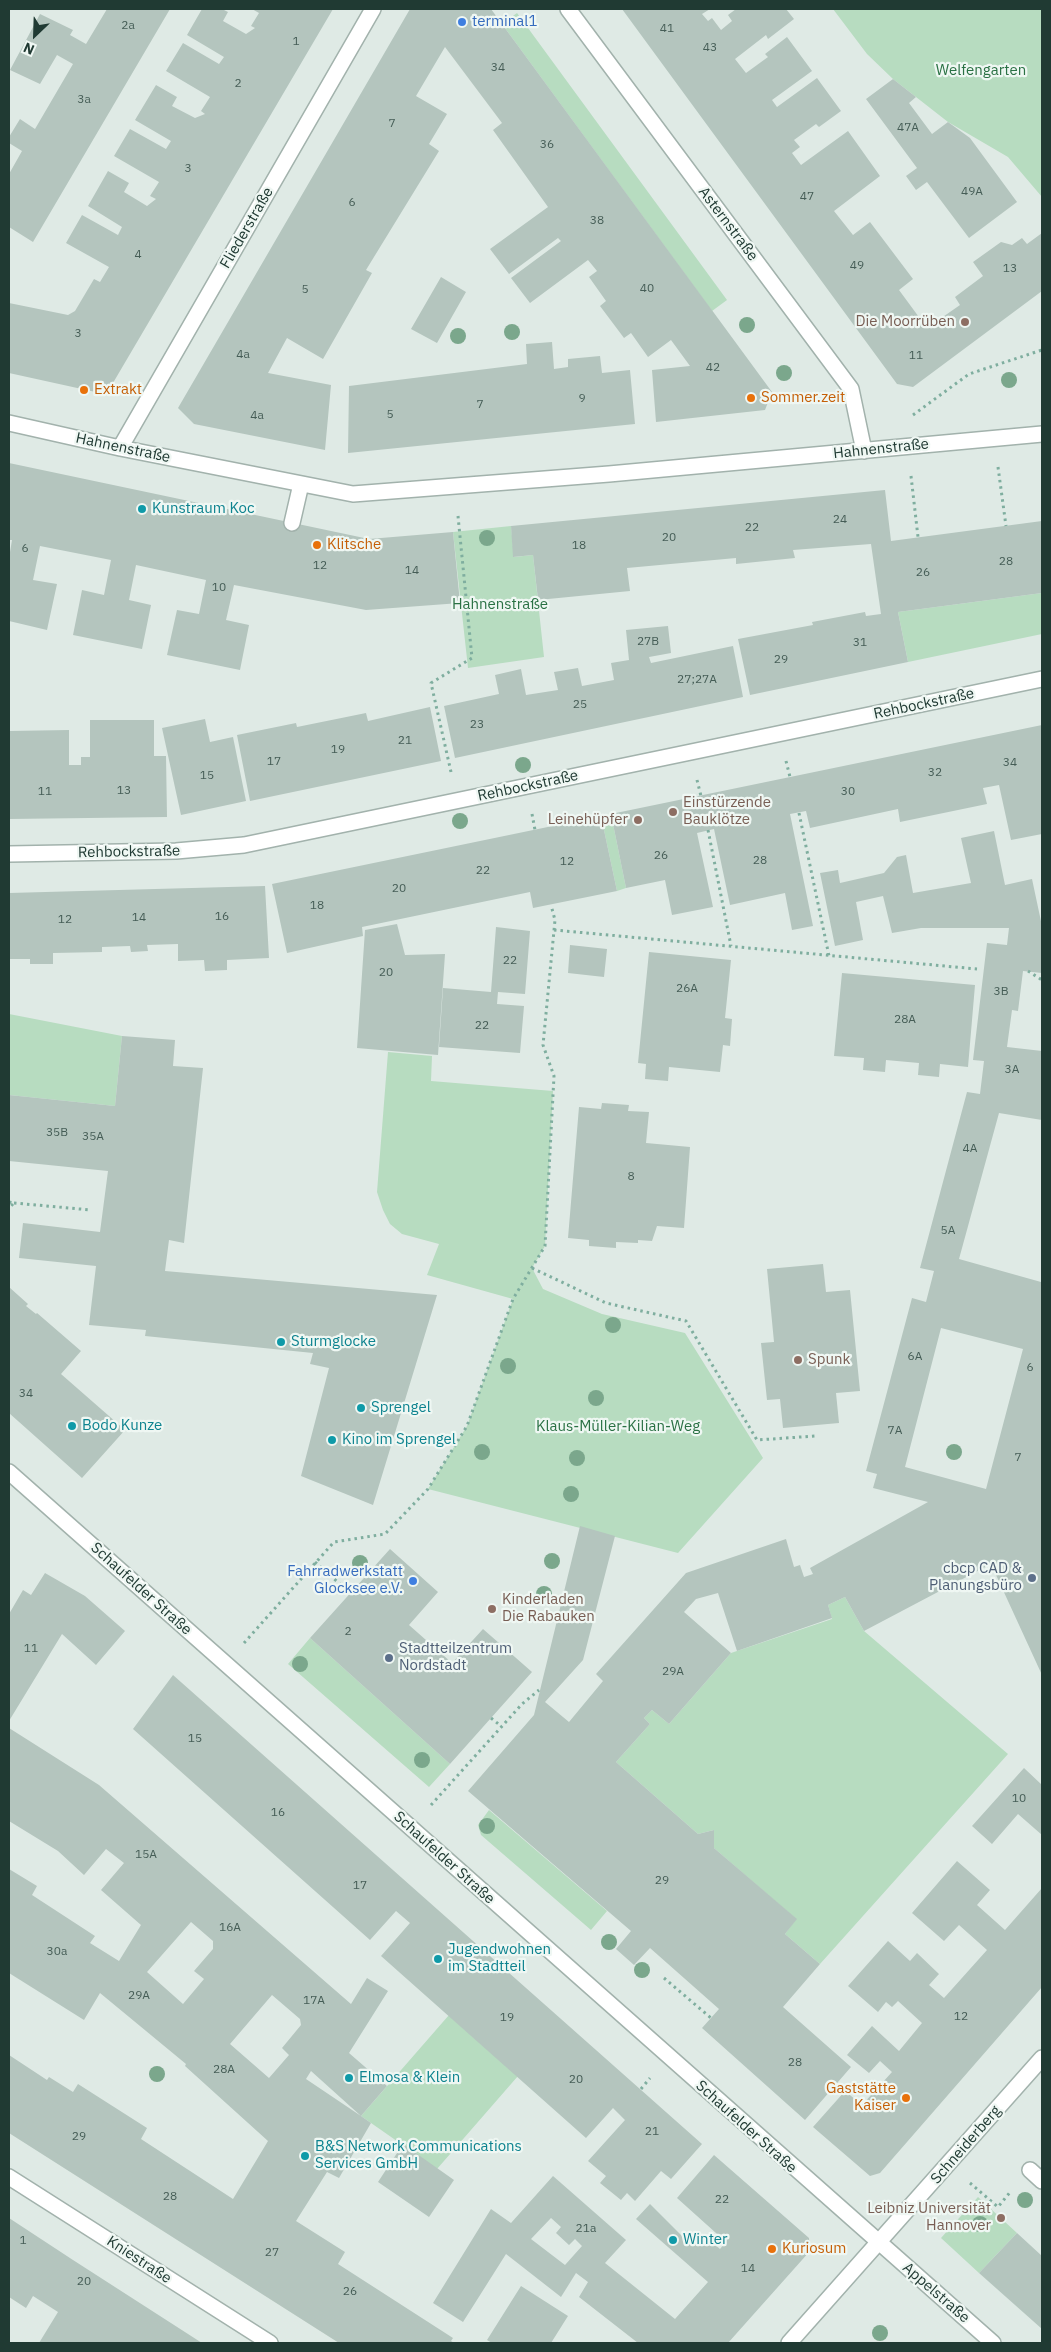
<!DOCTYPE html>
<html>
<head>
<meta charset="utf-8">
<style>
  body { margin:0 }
  #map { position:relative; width:1051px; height:2352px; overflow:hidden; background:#dfeae5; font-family:"IBM Plex Sans",sans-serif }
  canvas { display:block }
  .frame { position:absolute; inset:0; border:10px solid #203a33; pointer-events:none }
  .north { position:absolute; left:10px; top:10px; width:50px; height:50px; -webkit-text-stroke:4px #eff7f3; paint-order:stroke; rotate:204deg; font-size:14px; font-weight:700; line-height:20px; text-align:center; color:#203a33 }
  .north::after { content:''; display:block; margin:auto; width:18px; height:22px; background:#203a33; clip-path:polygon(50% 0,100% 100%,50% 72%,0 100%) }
</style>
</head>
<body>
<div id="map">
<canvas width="1051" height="2352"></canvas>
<div class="frame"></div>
<div class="north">N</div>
</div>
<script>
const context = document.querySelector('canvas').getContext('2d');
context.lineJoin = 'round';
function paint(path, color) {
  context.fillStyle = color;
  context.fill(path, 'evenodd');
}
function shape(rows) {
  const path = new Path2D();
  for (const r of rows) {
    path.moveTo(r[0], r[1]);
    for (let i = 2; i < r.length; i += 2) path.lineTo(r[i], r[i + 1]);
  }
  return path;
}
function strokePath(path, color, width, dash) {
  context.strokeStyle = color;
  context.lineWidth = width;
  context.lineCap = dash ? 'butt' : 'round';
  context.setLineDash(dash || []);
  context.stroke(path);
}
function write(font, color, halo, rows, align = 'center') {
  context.font = font + ' "IBM Plex Sans",sans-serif';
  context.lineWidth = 4.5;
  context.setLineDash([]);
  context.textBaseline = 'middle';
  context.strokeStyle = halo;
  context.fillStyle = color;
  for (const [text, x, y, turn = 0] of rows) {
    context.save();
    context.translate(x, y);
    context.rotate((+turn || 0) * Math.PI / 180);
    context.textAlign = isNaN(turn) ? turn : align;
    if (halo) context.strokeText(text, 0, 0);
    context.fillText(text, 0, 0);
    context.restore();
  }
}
const green = shape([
  [833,9,1042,9,1042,197,1008,157,948,122,893,79,867,54],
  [517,13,727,300,712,311,502,24],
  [511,526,514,557,533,555,544,657,468,668,453,532],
  [1042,593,1042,634,908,662,898,612],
  [611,814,626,888,617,891,601,816],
  [9,1014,122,1036,115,1106,9,1095],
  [388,1052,432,1056,431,1081,553,1091,545,1246,532,1268,543,1289,602,1314,685,1333,763,1458,678,1553,428,1489,467,1426,513,1299,427,1275,439,1244,402,1234,390,1224,383,1210,377,1192],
  [845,1597,864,1631,1008,1754,820,1964,785,1934,796,1919,714,1848,714,1830,698,1834,616,1762,650,1724,644,1718,652,1710,669,1724,731,1653,832,1619,828,1605],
  [310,1638,450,1764,429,1787,288,1664],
  [489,1810,607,1911,591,1930,481,1835,478,1825],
  [449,2015,518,2076,437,2169,361,2116],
  [978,2197,1017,2233,979,2273,941,2238]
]);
const building = shape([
  [107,9,170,9,33,242,9,227,9,174,22,151,9,143,9,137,20,119,35,129,73,64,57,55,40,84,10,70,40,14,73,30,70,35,86,44],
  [202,9,222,9,228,12,223,21,246,34,255,28,251,26,259,13,252,9,333,9,110,388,100,393,9,373,9,303,68,315,75,311,94,279,100,282,109,267,66,243,82,215,118,235,122,227,88,206,108,171,129,183,124,192,147,206,156,199,150,196,159,182,114,156,130,129,166,149,171,141,135,120,156,85,177,97,172,106,195,118,205,114,201,111,210,97,166,71,183,43,219,64,224,57,187,35],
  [410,9,491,9,772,392,765,410,656,422,652,370,690,366,671,340,648,357,631,333,624,338,600,306,606,301,589,277,597,271,588,260,530,303,511,278,561,241,558,238,509,274,490,249,548,207,493,130,502,123,445,47,416,96,447,114,429,144,439,151,366,270,372,273,323,359,287,338,268,373,331,385,325,450,194,424,178,408],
  [622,9,710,9,702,14,708,21,712,18,721,30,732,21,728,15,736,9,786,9,794,19,768,39,766,35,735,59,746,73,768,57,765,54,787,37,812,71,772,100,777,107,817,78,841,111,819,127,816,124,794,140,800,147,792,153,801,165,848,131,880,176,834,211,853,235,870,222,913,279,899,290,927,328,960,305,955,297,983,276,973,262,1001,242,1012,245,1022,238,1027,244,1042,233,1042,291,913,387,897,384],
  [893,79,916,97,909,103,932,134,948,122,970,138,1017,202,969,238,927,182,916,190,906,176,917,168,866,99],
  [441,277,466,292,437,343,411,329],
  [552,342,554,369,568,367,568,359,600,356,602,373,630,370,635,424,348,453,349,386,527,364,526,344],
  [9,463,369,539,453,532,460,603,366,610,234,585,226,620,249,625,240,670,167,655,177,610,199,614,206,580,136,565,129,600,151,605,142,649,73,635,82,590,104,595,111,560,40,546,33,580,57,584,47,630,9,621,9,558,12,540,9,540],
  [885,490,891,541,1042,521,1042,593,898,612,908,662,750,695,738,639,813,625,812,622,865,612,866,616,881,614,871,544,793,550,795,558,736,564,736,558,627,568,630,591,538,600,533,555,513,557,511,526],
  [668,626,671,653,649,657,651,663,733,646,743,697,455,758,444,706,499,694,495,675,521,669,526,695,558,690,554,672,578,668,582,686,614,680,611,663,629,660,626,630],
  [430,707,441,761,250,801,237,735,296,723,297,727,366,713,368,721],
  [205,719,210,742,233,737,246,801,181,815,162,728],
  [90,720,154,720,154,756,166,756,167,817,9,819,9,731,69,730,69,765,81,765,81,757,90,757],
  [1042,725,1042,834,1011,840,999,785,983,788,987,804,900,822,898,809,810,828,806,811,790,814,813,926,792,930,785,893,730,905,714,829,697,833,713,907,672,915,665,880,626,888,611,814],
  [601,816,617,891,533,908,530,892,362,927,363,936,287,953,272,884],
  [994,831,1005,885,1032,879,1042,926,1042,973,1023,971,1018,1011,1012,1010,1007,1047,1042,1051,1042,1120,999,1113,959,1259,1041,1282,1042,1278,1042,1675,991,1564,864,1631,845,1597,828,1605,832,1618,737,1651,718,1593,696,1599,684,1612,731,1653,669,1724,652,1710,644,1718,650,1724,616,1762,698,1834,714,1830,714,1848,797,1919,785,1934,820,1964,783,2007,851,2067,805,2120,702,2028,719,2009,650,1948,634,1965,616,1949,631,1931,468,1791,534,1715,580,1526,615,1536,583,1660,545,1702,569,1722,603,1681,596,1674,686,1573,786,1539,794,1567,800,1565,804,1577,813,1574,810,1568,928,1502,873,1488,877,1474,866,1471,912,1298,926,1302,934,1271,920,1268,967,1092,980,1094,984,1061,973,1060,987,943,1007,945,1009,928,921,928,892,933,883,896,856,902,863,940,835,946,820,873,838,870,840,883,884,873,897,857,906,855,913,893,971,883,961,838],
  [941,1328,1023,1349,986,1489,905,1467],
  [265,886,269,958,227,960,227,970,205,971,204,960,178,961,178,944,147,945,148,951,131,952,130,946,102,947,102,952,53,953,53,964,30,964,30,959,9,959,9,893],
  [397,924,405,955,445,954,438,1055,357,1048,365,930],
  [496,927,530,931,525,994,498,992,497,1004,524,1006,520,1053,439,1047,443,988,491,992],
  [570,945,607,949,604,977,568,973],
  [649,952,731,960,725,1018,732,1019,730,1046,723,1045,720,1072,669,1067,668,1081,645,1079,646,1064,638,1063],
  [842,973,975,985,968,1067,940,1064,939,1077,918,1075,919,1063,886,1060,885,1072,863,1070,864,1058,834,1056],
  [122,1036,175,1040,173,1066,203,1068,184,1243,169,1240,165,1271,437,1295,373,1505,301,1476,329,1368,310,1364,313,1353,145,1336,146,1330,89,1325,96,1266,19,1258,23,1223,100,1232,108,1171,9,1161,9,1095,115,1106],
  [602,1103,629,1105,628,1111,649,1112,646,1143,690,1147,684,1228,657,1226,652,1241,638,1240,638,1243,616,1242,616,1248,589,1246,589,1240,568,1238,579,1107,601,1109],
  [823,1264,826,1292,850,1290,860,1391,836,1393,839,1423,783,1428,780,1399,767,1400,761,1343,774,1342,767,1269],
  [9,1287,28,1304,26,1306,36,1314,37,1313,81,1351,61,1374,125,1430,82,1478,9,1413],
  [390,1549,438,1592,409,1625,452,1663,483,1629,532,1672,450,1764,310,1638],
  [45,1573,85,1596,125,1631,96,1665,62,1634,9,1721,9,1614,23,1590,31,1595],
  [173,1675,702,2144,671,2179,661,2171,635,2201,627,2193,621,2200,600,2183,606,2176,588,2161,625,2120,613,2108,586,2138,381,1956,410,1923,396,1911,370,1940,133,1729],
  [9,1728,99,1785,351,2004,367,1978,388,1991,349,2053,387,2086,361,2116,371,2123,339,2178,327,2172,296,2221,345,2252,338,2264,453,2338,451,2341,454,2343,339,2343,9,2133,9,2055,47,2080,49,2077,73,2092,78,2084,147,2128,141,2139,233,2199,268,2141,185,2066,186,2064,100,1993,84,2020,9,1973,9,1869,37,1886,32,1895,95,1936,90,1943,119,1961,141,1925,101,1890,124,1863,106,1849,84,1875,58,1851,9,1821],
  [191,1922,213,1941,213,1949,194,1971,204,1979,183,2004,147,1972],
  [272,1995,300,2019,301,2025,282,2048,289,2055,269,2078,230,2044],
  [311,2071,361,2116,306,2079],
  [1024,1768,1042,1785,1042,1835,1018,1814,992,1844,972,1826],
  [957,1861,990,1890,977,1905,1005,1930,1042,1888,1042,1987,880,2173,870,2176,813,2127,845,2091,862,2105,892,2072,880,2061,869,2073,847,2055,872,2026,899,2051,922,2023,898,2001,892,2007,886,2002,878,2012,848,1986,888,1941,910,1961,917,1953,939,1974,929,1985,944,1998,987,1950,959,1925,944,1941,912,1913],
  [403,2144,454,2180,429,2217,378,2182],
  [714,2155,809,2238,810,2251,728,2343,638,2343,579,2297,588,2282,576,2273,561,2297,506,2254,463,2322,433,2303,491,2209,511,2223,553,2176,626,2240,605,2263,675,2319,708,2282,636,2219,650,2204,692,2246,703,2234,720,2249,726,2242,677,2198],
  [551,2218,561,2227,556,2233,569,2245,575,2239,582,2246,565,2265,531,2239],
  [9,2218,73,2260,202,2343,39,2343,58,2312,33,2296,26,2308,9,2297],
  [1017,2233,1042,2256,1042,2329,979,2273],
  [521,2286,568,2316,551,2343,492,2343,487,2340]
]);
const path = shape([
  [913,415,969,374,1042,350],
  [998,467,1006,526],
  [911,476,918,537],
  [786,761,790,777],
  [451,772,431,683,472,658,458,516],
  [697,780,701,796],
  [799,813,829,956],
  [532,814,535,830],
  [708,830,731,946],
  [554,930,977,969],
  [1028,971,1042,980],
  [9,1202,14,1203,9,1208],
  [14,1203,91,1210],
  [532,1268,606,1303,686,1321,757,1440,815,1436],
  [315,1562,350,1593],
  [244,1643,334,1542,385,1534,428,1489,467,1426,513,1299,545,1246,554,1076,543,1045,555,920,551,905],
  [491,1718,501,1726],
  [431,1805,522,1704,539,1690],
  [664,1978,711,2018],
  [641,2089,650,2078],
  [970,2183,998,2207,1011,2191]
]);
const minor = shape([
  [568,9,851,389,864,451],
  [9,423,120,448,353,494,609,474,1042,434],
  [120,448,373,9],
  [292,523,301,484],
  [9,854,176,851,244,845,1042,679],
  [9,1472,993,2343],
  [1030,2170,1042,2181],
  [9,2177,270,2343],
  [789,2343,1042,2058]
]);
const trees = [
  [747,325],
  [512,332],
  [458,336],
  [784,373],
  [1009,380],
  [487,538],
  [523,765],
  [460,821],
  [613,1325],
  [508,1366],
  [596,1398],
  [482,1452],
  [954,1452],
  [577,1458],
  [571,1494],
  [552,1561],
  [360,1563],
  [544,1594],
  [300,1664],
  [422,1760],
  [487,1826],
  [609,1942],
  [642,1970],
  [157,2074],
  [1025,2200],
  [980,2224],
  [880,2333]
];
const markers = [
  [462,22,5,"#3f7fe0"],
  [965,322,5,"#8d6e63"],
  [84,390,5,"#e8710a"],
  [751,398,5,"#e8710a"],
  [142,509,5,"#0f9aa8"],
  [317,545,5,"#e8710a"],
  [673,812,5,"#8d6e63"],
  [638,820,5,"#8d6e63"],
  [281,1342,5,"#0f9aa8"],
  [798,1360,5,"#8d6e63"],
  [361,1408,5,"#0f9aa8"],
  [72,1426,5,"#0f9aa8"],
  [332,1440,5,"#0f9aa8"],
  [1032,1578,5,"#5c6f8a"],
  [413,1581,5,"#3f7fe0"],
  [492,1609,5,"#8d6e63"],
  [389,1658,5,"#5c6f8a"],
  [438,1959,5,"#0f9aa8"],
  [349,2078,5,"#0f9aa8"],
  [906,2098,5,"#e8710a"],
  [305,2156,5,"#0f9aa8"],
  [1001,2218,5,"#8d6e63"],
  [673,2240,5,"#0f9aa8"],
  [772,2249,5,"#e8710a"]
];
const numberNames = [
  ["2a",128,26],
  ["41",667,29],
  ["1",296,42],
  ["43",710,48],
  ["34",498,68],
  ["2",238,84],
  ["3a",84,100],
  ["7",392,124],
  ["47A",908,128],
  ["36",547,145],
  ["3",188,169],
  ["49A",972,192],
  ["47",807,197],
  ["6",352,203],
  ["38",597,221],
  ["4",138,255],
  ["49",857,266],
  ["13",1010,269],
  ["40",647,289],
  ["5",305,290],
  ["3",78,334],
  ["4a",243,355],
  ["11",916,356],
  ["42",713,368],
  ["9",582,399],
  ["7",480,405],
  ["5",390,415],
  ["4a",257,416],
  ["24",840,520],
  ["22",752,528],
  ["20",669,538],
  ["18",579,546],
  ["6",25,549],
  ["28",1006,562],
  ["12",320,566],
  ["14",412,571],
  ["26",923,573],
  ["10",219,588],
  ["27B",648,642],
  ["31",860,643],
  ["29",781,660],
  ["27;27A",697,680],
  ["25",580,705],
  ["23",477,725],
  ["21",405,741],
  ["19",338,750],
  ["17",274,762],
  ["34",1010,763],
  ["32",935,773],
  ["15",207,776],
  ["13",124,791],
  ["11",45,792],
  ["30",848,792],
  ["26",661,856],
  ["28",760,861],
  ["12",567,862],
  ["22",483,871],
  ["20",399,889],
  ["18",317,906],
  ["16",222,917],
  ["14",139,918],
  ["12",65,920],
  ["22",510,961],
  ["20",386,973],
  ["26A",687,989],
  ["3B",1001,992],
  ["28A",905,1020],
  ["22",482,1026],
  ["3A",1012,1070],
  ["35B",57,1133],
  ["35A",93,1137],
  ["4A",970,1149],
  ["8",631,1177],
  ["5A",948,1231],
  ["6A",915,1357],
  ["6",1030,1368],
  ["34",26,1394],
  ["7A",895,1431],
  ["7",1018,1458],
  ["2",348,1632],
  ["11",31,1649],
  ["29A",673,1672],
  ["15",195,1739],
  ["10",1019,1799],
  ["16",278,1813],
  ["15A",146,1855],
  ["29",662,1881],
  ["17",360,1886],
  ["16A",230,1928],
  ["30a",57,1952],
  ["29A",139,1996],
  ["17A",314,2001],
  ["12",961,2017],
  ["19",507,2018],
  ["28",795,2063],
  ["28A",224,2070],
  ["20",576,2080],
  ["21",652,2132],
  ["29",79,2137],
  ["28",170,2197],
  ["22",722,2200],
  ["21a",586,2229],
  ["1",23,2241],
  ["27",272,2253],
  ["14",748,2269],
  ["20",84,2282],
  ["26",350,2292]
];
const shopNames = [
  ["terminal1",472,22],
  ["Fahrradwerkstatt",403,1572,"right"],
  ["Glocksee e.V.",403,1589,"right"]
];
const parkNames = [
  ["Welfengarten",981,71],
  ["Hahnenstraße",500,605],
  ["Klaus-Müller-Kilian-Weg",618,1427]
];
const streetNames = [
  ["Asternstraße",728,224,53],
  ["Fliederstraße",247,228,-60],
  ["Hahnenstraße",123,448,12],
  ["Hahnenstraße",881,449,-6],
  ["Rehbockstraße",924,704,-12],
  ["Rehbockstraße",528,786,-12],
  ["Rehbockstraße",129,852,-1],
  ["Schaufelder Straße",141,1589,42],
  ["Schaufelder Straße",444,1858,42],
  ["Schaufelder Straße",746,2127,42],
  ["Schneiderberg",966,2145,-49],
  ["Kniestraße",139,2260,33],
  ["Appelstraße",936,2293,41]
];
const educationNames = [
  ["Die Moorrüben",955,322],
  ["Einstürzende",683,803,"left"],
  ["Bauklötze",683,820,"left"],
  ["Leinehüpfer",628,820],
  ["Spunk",808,1360,"left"],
  ["Kinderladen",502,1600,"left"],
  ["Die Rabauken",502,1617,"left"],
  ["Leibniz Universität",991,2209],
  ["Hannover",991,2226]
];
const foodNames = [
  ["Extrakt",94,390],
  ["Sommer.zeit",761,398],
  ["Klitsche",327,545],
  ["Gaststätte",896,2089,"right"],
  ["Kaiser",896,2106,"right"],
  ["Kuriosum",782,2249]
];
const cultureNames = [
  ["Kunstraum Koc",152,509],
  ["Sturmglocke",291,1342],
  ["Sprengel",371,1408],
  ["Bodo Kunze",82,1426],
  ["Kino im Sprengel",342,1440],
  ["Jugendwohnen",448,1950],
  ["im Stadtteil",448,1967],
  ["Elmosa & Klein",359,2078],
  ["B&S Network Communications",315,2147],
  ["Services GmbH",315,2164],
  ["Winter",683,2240]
];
const serviceNames = [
  ["cbcp CAD &",1022,1569],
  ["Planungsbüro",1022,1586],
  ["Stadtteilzentrum",399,1649,"left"],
  ["Nordstadt",399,1666,"left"]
];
paint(green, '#b7dcc0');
paint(building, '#b4c5be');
strokePath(minor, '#a2b2ac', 18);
strokePath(path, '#7fae9f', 3, [2.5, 4]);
strokePath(minor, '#fff', 15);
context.fillStyle = '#7ba78c';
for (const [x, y] of trees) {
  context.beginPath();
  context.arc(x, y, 8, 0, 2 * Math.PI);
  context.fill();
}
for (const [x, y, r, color] of markers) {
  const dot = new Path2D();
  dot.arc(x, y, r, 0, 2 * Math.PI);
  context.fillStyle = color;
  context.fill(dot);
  strokePath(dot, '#eff7f3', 2);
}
write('12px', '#455d56', null, numberNames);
write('15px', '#366cbe', '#eff7f3', shopNames, 'left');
write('15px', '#2a7144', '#eff7f3', parkNames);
write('15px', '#203a33', '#eff7f3', streetNames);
write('15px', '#785e54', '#eff7f3', educationNames, 'right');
write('15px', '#c56008', '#eff7f3', foodNames, 'left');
write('15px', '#0d838f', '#eff7f3', cultureNames, 'left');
write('15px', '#4e5e75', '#eff7f3', serviceNames, 'right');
</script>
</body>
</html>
